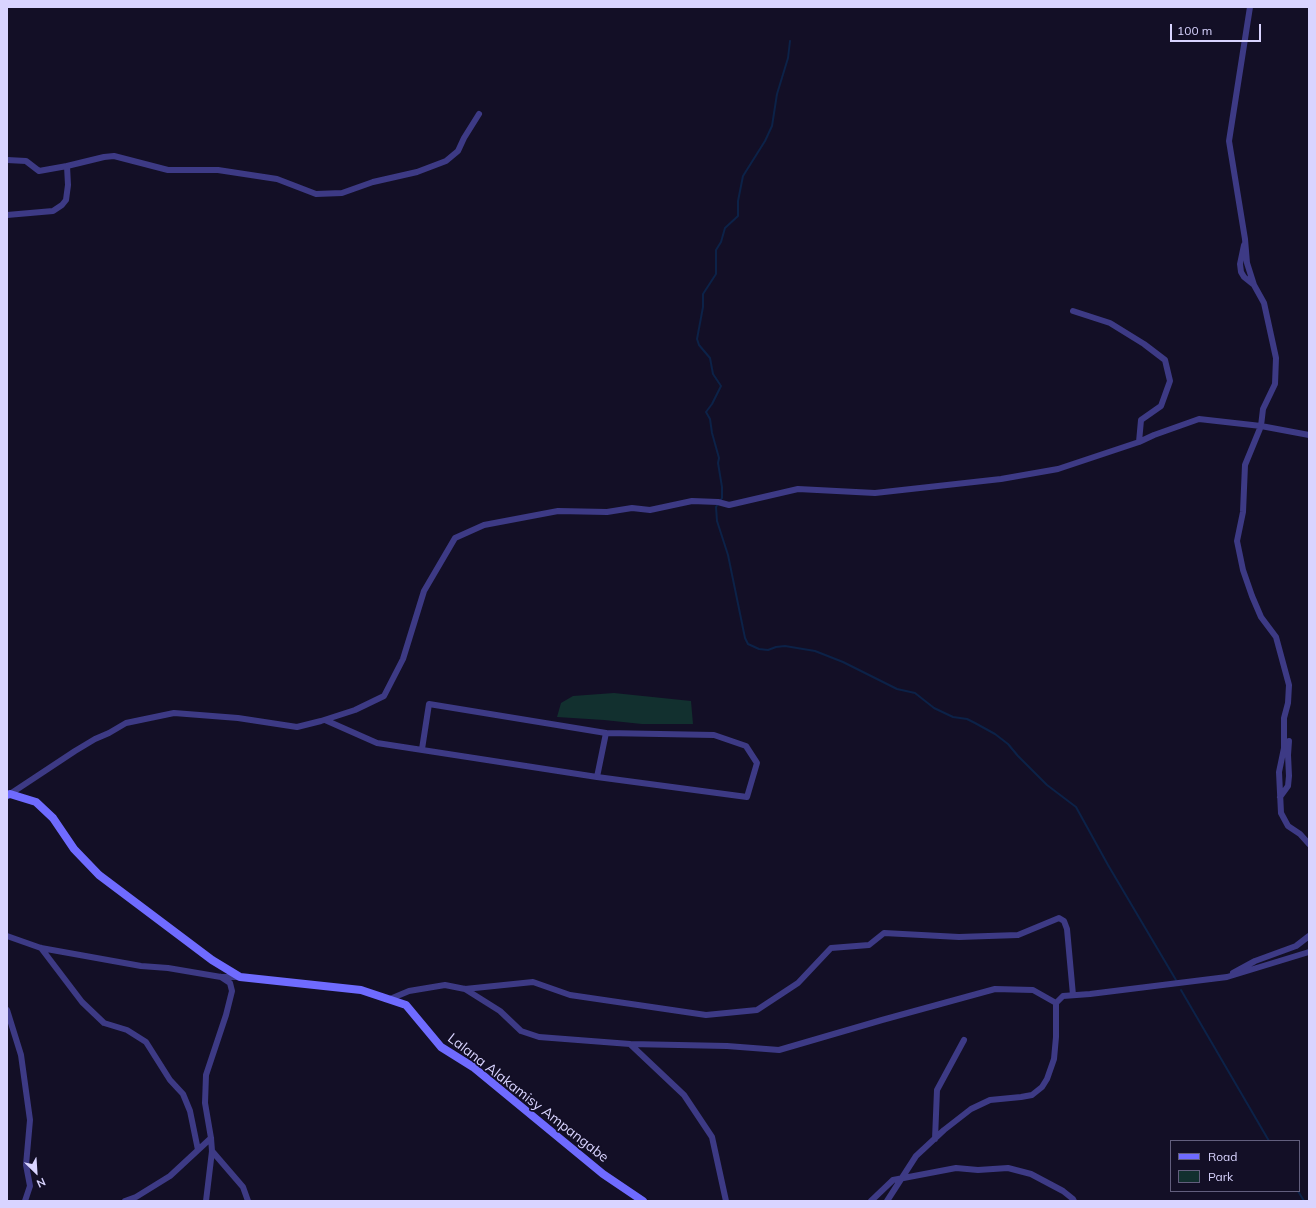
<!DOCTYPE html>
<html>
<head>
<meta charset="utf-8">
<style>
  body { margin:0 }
  #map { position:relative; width:1316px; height:1208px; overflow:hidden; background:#130f26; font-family:Mulish,sans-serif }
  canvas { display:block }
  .frame { position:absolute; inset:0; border:8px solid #d9d4ff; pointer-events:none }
  .legend { position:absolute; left:1170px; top:1140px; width:130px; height:52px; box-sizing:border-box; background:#130f26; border:1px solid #625e7d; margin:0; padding:5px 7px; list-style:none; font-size:12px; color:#d9d4ff }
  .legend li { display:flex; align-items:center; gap:8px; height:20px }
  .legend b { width:20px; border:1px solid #625e7d }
  .north { position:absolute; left:16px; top:1152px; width:40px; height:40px; -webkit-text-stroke:3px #130f26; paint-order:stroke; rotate:155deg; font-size:11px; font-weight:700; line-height:16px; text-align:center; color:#d9d4ff }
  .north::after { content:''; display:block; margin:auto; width:14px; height:18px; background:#d9d4ff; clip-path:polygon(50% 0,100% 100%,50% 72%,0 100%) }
  .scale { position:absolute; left:1170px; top:24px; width:91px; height:18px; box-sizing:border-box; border:2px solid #d9d4ff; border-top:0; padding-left:5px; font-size:12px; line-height:14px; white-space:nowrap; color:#d9d4ff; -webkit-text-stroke:3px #130f26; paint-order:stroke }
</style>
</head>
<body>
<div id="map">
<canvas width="1316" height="1208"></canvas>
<div class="frame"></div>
<ul class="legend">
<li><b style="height:5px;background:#6f6bff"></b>Road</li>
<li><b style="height:11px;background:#12302f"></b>Park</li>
</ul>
<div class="north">N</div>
<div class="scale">100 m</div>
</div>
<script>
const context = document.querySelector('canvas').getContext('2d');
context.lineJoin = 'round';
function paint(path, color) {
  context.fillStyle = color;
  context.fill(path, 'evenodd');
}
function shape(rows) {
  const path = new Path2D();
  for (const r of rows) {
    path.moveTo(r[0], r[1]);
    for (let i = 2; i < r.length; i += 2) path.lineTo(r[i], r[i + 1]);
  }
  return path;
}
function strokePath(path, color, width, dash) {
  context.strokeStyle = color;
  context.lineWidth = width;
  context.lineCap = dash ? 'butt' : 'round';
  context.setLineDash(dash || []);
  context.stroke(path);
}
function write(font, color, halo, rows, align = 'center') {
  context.font = font + ' Mulish,sans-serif';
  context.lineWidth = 3.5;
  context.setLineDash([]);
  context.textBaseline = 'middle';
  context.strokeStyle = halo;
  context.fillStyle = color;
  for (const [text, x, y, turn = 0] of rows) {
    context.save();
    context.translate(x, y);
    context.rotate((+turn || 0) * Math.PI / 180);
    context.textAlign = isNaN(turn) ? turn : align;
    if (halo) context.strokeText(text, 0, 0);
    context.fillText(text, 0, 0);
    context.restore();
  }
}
const green = shape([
  [614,693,691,701,693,724,642,724,604,720,557,717,561,703,573,696]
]);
const stream = shape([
  [790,41,788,58,777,94,772,126,765,141,743,176,738,201,738,216,725,228,721,242,716,250,716,274,703,294,703,307,697,339,699,345,710,358,713,374,721,386,712,404,706,412,710,419,712,433,719,458,718,463,722,487,722,498,716,507,717,521,728,555,745,638,748,644,759,649,768,650,776,647,785,646,815,651,843,662,897,689,915,693,934,708,953,717,967,719,975,723,995,734,1008,744,1018,756,1047,785,1076,807,1108,865,1176,980],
  [1181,990,1269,1141],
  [1298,1191,1304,1201]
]);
const street = shape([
  [1250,7,1229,141,1245,239,1247,263,1254,285,1264,303,1276,358,1275,384,1263,409,1261,426,1245,465,1243,512,1237,541,1243,570,1252,596,1261,617,1276,637,1289,685,1288,703,1284,718,1284,748,1279,772,1281,813,1288,826,1300,834,1309,844],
  [7,160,26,161,39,171,67,166],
  [7,215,53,211,62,205,66,200,68,185,67,166,104,157,114,156,168,170,218,170,277,179,316,194,342,193,373,182,417,172,446,161,458,151,464,138,479,114],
  [1244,245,1240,264,1241,272,1244,277,1254,285],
  [1073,311,1110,323,1144,344,1165,360,1170,381,1161,406,1141,420,1139,442],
  [325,720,377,743,597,777,747,797,757,763,746,746,714,735,606,733,429,704,422,749],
  [597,777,606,733],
  [10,794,75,751,95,739,109,733,126,723,174,713,238,718,297,727,321,721,355,710,384,696,403,659,424,591,455,538,484,525,558,511,607,512,632,508,650,510,692,501,718,502,729,505,798,489,875,493,1001,479,1058,469,1139,442,1154,435,1199,419,1261,426,1309,435],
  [1280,797,1288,786,1289,776,1288,755,1289,741],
  [7,936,41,948,141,966,168,968,221,977,239,977],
  [41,948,82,1002,104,1023,127,1030,146,1042,170,1080,183,1094,190,1111,198,1150],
  [1233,973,1255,961,1296,946,1309,936],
  [465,989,500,1011,521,1031,539,1037,630,1044,684,1095,712,1137,726,1201],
  [390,999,409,991,445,985,465,989,533,982,570,995,706,1015,757,1010,798,983,831,948,869,945,884,933,959,937,1018,935,1059,918,1064,921,1067,929,1073,995],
  [7,1010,21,1055,30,1120,26,1165,30,1186,25,1201],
  [630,1044,727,1046,779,1050,882,1020,995,989,1033,990,1056,1003],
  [935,1139,937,1090,964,1040],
  [212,1151,243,1187,248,1201],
  [125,1201,136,1197,170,1176,211,1138],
  [206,1201,212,1151,211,1138,205,1103,206,1075,226,1015,232,991,230,983,221,977],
  [871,1201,893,1180,956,1168,978,1170,1008,1168,1031,1174,1063,1191,1073,1199,1074,1201],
  [887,1201,916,1156,944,1130,971,1109,990,1100,1021,1097,1032,1095,1042,1087,1047,1079,1054,1059,1056,1037,1056,1003,1063,996,1090,994,1227,977,1309,952]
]);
const secondary = shape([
  [7,795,10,794,36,802,53,818,74,849,99,875,212,960,240,977,361,990,406,1005,441,1047,473,1067,603,1174,643,1201]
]);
const streetNames = [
  ["Lalana Alakamisy Ampangabe",528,1098,38]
];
paint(green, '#12302f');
strokePath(stream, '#0c2248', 2);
strokePath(street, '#3d3a85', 6);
strokePath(secondary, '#6f6bff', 8);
write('14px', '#d9d4ff', '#130f26', streetNames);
</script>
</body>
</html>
